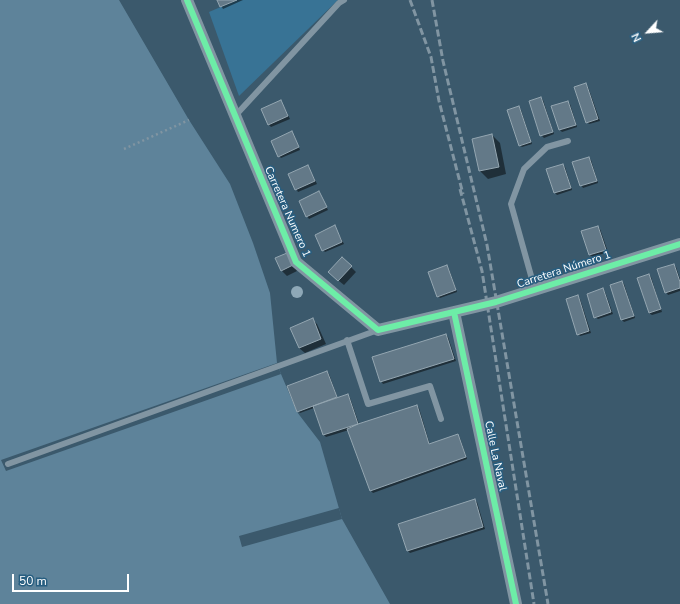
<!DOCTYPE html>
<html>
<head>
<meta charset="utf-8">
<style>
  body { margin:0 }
  #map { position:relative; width:680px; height:604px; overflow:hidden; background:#3b596c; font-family:"Nunito Sans",sans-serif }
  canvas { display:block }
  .north { position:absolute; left:628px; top:12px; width:40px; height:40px; -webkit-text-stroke:3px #275e80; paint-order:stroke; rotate:244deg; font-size:11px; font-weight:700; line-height:16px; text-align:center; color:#fff }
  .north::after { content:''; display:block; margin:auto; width:14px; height:18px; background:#fff; clip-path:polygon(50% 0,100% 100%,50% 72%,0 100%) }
  .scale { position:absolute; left:12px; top:574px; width:117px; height:18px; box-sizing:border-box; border:2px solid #fff; border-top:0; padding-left:5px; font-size:12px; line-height:14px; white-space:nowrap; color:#fff; -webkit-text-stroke:3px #275e80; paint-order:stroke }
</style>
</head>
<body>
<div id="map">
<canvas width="680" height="604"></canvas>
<div class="north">N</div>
<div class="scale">50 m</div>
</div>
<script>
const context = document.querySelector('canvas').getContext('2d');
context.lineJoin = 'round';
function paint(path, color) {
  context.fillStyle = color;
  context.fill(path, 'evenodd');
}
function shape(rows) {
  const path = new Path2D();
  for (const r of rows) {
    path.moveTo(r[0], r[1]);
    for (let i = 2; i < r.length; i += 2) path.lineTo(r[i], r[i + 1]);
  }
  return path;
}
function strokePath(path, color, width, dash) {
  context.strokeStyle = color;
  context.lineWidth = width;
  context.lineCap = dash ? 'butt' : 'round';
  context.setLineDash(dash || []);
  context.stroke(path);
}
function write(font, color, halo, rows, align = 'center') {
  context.font = font + ' "Nunito Sans",sans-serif';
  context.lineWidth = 3;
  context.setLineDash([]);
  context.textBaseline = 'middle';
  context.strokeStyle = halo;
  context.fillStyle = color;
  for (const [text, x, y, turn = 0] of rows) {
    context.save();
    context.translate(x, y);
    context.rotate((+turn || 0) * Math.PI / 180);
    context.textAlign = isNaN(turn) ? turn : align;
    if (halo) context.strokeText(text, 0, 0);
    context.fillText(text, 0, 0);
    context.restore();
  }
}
const green = shape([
  [237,0,338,0,239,96,209,12]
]);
const water = shape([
  [0,0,119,0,189,120,230,184,253,243,270,293,277,363,281,374,297,412,320,442,342,519,390,604,0,604]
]);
const pier = shape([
  [277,363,281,374,6,471,1,460],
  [339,508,342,519,242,547,239,536]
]);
const shadow = shape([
  [218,0,243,0,223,9],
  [586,84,588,87,600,121,589,124,587,122],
  [541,98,543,100,554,134,544,138,541,135],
  [281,101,290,119,271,127,269,125],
  [567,102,570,104,577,127,562,132,560,130],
  [519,107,521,110,532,144,522,147,519,145],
  [294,135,300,150,281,158,279,156],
  [492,135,500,143,506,174,488,179,480,171,473,140],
  [588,158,591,160,598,183,583,188,581,185],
  [562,165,565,167,572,190,557,195,555,193,547,170],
  [308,166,317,184,298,192,289,175],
  [319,193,328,210,309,219,307,216],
  [335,227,344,244,325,252,323,250],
  [598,227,600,229,608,252,593,257,590,255,583,232],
  [287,254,297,271,287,276,282,271,277,259],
  [342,258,356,272,344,285,334,277],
  [673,265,676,267,680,279,680,291,668,295,666,292],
  [447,266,449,269,457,292,440,298,438,296],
  [649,275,651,277,662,312,652,315,649,313],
  [622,282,624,284,635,318,624,322,622,320,611,285],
  [603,289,605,292,613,314,598,319,595,317],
  [578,296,580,299,591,333,580,336,578,334],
  [312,319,317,324,326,344,305,353,299,348],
  [446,335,448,337,456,361,383,384,381,381],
  [327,372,329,374,338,399,348,395,350,398,359,424,417,406,419,408,430,445,458,435,460,438,467,459,373,493,371,491,349,430,326,437,324,435,314,408,300,413,298,411],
  [474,500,477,502,485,529,410,553,408,551]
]);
const building = shape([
  [217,0,237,0,220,7,217,0],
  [586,83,598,119,586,123,574,87,586,83],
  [541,97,553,132,540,136,529,101,541,97],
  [281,100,288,116,268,125,261,109,281,100],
  [568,101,576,125,559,130,551,106,568,101],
  [519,106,531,142,519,146,507,110,519,106],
  [292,131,299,147,278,157,271,141,292,131],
  [492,134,499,167,479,171,472,139,492,134],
  [589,157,597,181,580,186,572,162,589,157],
  [563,164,571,188,554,193,546,169,563,164],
  [308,165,315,181,295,190,288,174,308,165],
  [319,191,327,207,306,217,299,201,319,191],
  [335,225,342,242,322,251,315,235,335,225],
  [598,226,606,250,589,255,581,231,598,226],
  [287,253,293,265,281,271,275,258,287,253],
  [342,257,352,266,338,281,328,272,342,257],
  [674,264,680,282,680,288,665,293,657,269,674,264],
  [447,265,456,290,437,297,428,272,447,265],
  [649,274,661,309,649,313,637,278,649,274],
  [622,281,634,316,621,320,610,285,622,281],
  [603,288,611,312,594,318,587,294,603,288],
  [578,295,589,331,577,335,566,299,578,295],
  [313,318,321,339,299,348,290,328,313,318],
  [446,334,454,359,380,382,372,357,446,334],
  [327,371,337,397,297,412,287,386,327,371],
  [348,394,358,424,323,435,313,406,348,394],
  [417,405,429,444,458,434,466,457,370,491,347,429,358,424,417,405],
  [475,499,483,527,407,551,398,524,475,499]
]);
const path = shape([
  [124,149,189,120]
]);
const lane = shape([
  [235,116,339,3,344,0],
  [535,290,511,204,524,169,547,147,568,141],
  [347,340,368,404,430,386,441,419],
  [8,464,378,330]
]);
const street = shape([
  [187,0,296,262,378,330,496,302,680,244],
  [454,312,516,604]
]);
const rail = shape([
  [410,0,431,57,439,101,463,194],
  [432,0,443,61,487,245,548,604],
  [460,189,482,271,534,604]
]);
const cycleway = shape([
  [187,0,296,262,378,330,496,302,680,244],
  [454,312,516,604]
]);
const trees = [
  [297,292]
];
const streetNames = [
  ["Carretera Numero 1",287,212,66],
  ["Carretera Número 1",564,270,-18],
  ["Calle La Naval",495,456,78]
];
paint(green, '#387395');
paint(water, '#5e839a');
paint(pier, '#3b596c');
paint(shadow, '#0007');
paint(building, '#637988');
strokePath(building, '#94a6b1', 1);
strokePath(path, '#8195a2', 2.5, [2, 3]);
strokePath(lane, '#8195a2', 6);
strokePath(street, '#8195a2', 12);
strokePath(rail, '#8195a2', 3, [7, 3]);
strokePath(cycleway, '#6deda7', 6);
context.fillStyle = '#8ea8b7';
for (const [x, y] of trees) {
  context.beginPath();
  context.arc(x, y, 6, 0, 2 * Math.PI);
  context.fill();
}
write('11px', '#fff', '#275e80', streetNames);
</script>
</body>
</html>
